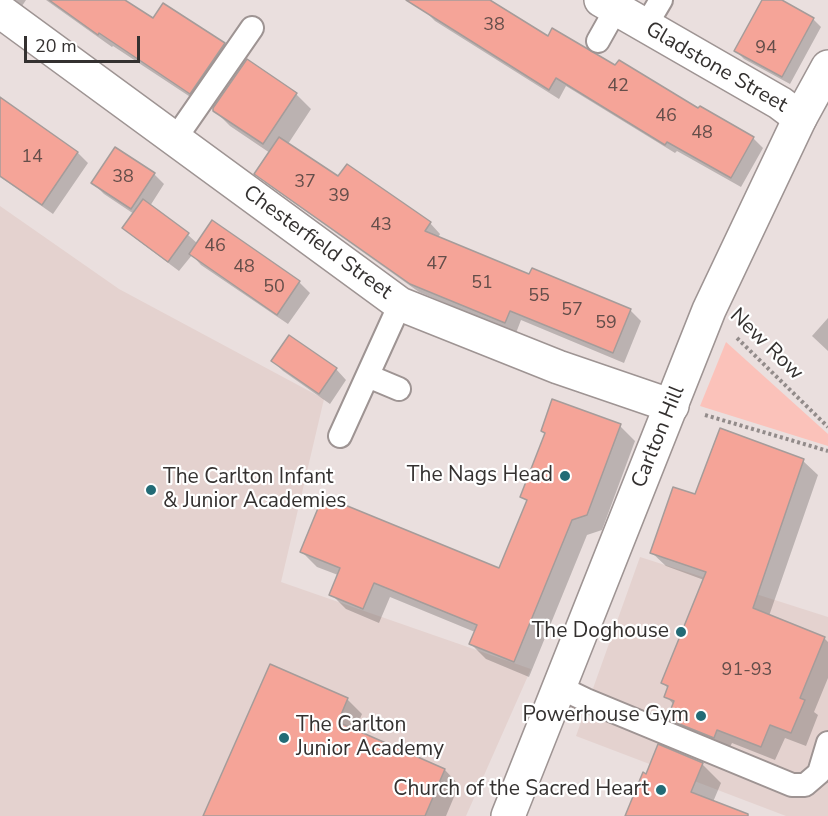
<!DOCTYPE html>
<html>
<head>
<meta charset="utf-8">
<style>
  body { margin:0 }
  #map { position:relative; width:828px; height:816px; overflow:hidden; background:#eadfde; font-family:"Nunito Sans",sans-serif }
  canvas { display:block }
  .scale { position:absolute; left:24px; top:36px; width:116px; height:27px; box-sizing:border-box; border:3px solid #343130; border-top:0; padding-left:8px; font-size:18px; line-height:21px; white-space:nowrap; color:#343130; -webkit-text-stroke:4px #fff; paint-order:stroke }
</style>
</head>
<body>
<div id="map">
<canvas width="828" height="816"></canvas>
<div class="scale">20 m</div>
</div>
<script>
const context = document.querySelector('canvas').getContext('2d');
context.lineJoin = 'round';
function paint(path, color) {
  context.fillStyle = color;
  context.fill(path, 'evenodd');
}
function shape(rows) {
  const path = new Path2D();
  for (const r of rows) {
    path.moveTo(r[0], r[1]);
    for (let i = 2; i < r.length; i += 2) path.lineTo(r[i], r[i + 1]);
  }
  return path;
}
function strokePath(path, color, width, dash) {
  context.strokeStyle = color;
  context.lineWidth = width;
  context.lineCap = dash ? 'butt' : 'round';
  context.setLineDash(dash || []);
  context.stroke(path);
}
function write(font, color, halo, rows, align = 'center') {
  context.font = font + ' "Nunito Sans",sans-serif';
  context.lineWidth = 4.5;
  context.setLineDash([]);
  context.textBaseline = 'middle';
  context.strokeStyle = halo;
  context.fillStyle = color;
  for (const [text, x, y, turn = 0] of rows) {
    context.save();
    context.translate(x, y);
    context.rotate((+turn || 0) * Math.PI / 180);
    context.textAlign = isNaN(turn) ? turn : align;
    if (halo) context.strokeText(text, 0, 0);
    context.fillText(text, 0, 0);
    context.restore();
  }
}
const built = shape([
  [0,206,119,289,324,399,281,582,531,669,466,816,0,816],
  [640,557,828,617,828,816,786,816,576,736]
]);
const green = shape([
  [726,342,828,434,828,446,700,406]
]);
const shadow = shape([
  [12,0,26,0,22,6],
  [46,0,122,0,153,21,164,5,224,44,237,58,204,106,113,46,112,47],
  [406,0,487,0,548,38,616,67,753,138,763,148,741,187,677,151,675,153,566,86,559,99,435,21,428,14],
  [764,0,778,0,813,19,821,27,790,84,744,59,736,51],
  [296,94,311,109,288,144,338,178,430,223,440,234,438,238,530,276,533,270,631,311,641,321,624,363,521,320,516,333,419,292,267,184,256,174,270,153,230,126,214,110],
  [0,99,78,153,88,163,53,214,0,177],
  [154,174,164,184,150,206,188,235,198,244,213,223,299,282,310,293,288,324,201,265,192,255,179,271,135,238,124,227,134,214,104,194,93,183],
  [828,318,828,351,812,336],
  [273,361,336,369,346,380,330,404,283,371],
  [620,426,635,441,602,530,587,535,529,677,486,659,471,644,475,632,390,597,379,623,346,609,331,594,338,575,317,567,302,552,500,570,528,502,522,497,546,434,542,431],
  [803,461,818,475,769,616,824,638,828,642,828,678,814,712,818,715,806,746,785,738,775,760,732,743,728,751,684,733,669,719,674,705,666,696,668,688,662,682,704,580,666,566,651,552,696,496],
  [347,699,362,714,355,731,445,770,459,785,446,816,204,816],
  [702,764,721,783,713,802,748,816,627,816,647,776]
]);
const building = shape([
  [49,0,125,0,153,18,163,3,225,43,190,94,99,33,98,35,49,0],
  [406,0,490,0,548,36,552,28,615,65,619,60,698,108,700,106,754,137,731,178,667,142,665,145,556,78,549,90,406,0],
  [762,0,782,0,814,18,782,77,734,51,762,0],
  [247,59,297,93,263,144,213,111,213,108,247,59],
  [0,97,78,152,42,205,0,176,0,97],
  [279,137,338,176,347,164,431,222,425,231,529,274,532,268,631,309,613,353,510,311,505,323,410,284,254,174,279,137],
  [115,147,155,173,131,209,91,183,115,147],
  [143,199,189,233,168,262,122,228,143,199],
  [212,220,300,281,277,315,189,254,212,220],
  [289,335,337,368,319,394,271,361,289,335],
  [552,399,621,424,587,515,572,520,514,662,469,644,477,625,374,583,363,609,329,595,340,568,300,552,323,496,499,568,527,500,520,497,545,433,541,431,552,399],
  [720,428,804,459,753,608,825,637,800,698,805,700,791,733,770,725,761,747,717,730,714,738,667,719,674,701,664,697,668,686,661,683,706,572,650,553,673,487,695,494,720,428],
  [270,664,348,698,338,722,445,769,425,816,203,816,270,664],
  [658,744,703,763,691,792,748,814,748,816,625,816,643,772,646,774,658,744]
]);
const path = shape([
  [737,338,828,427],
  [705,415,828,451]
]);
const service = shape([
  [645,27,661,0],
  [598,41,616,9],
  [175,139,252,28],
  [368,376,399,389],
  [340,436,400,304],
  [559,687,586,700,792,785,805,785,819,773,828,743]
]);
const minor = shape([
  [601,0,780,103,800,118],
  [0,11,400,304,558,367,672,406]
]);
const secondary = shape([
  [508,816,709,310,800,118,828,67]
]);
const markers = [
  [565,476,6,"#226b76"],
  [151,490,6,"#226b76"],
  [681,632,6,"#226b76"],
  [701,716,6,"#226b76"],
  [284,738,6,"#226b76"],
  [661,790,6,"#226b76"]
];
const numberNames = [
  ["38",494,26],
  ["94",766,49],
  ["42",618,87],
  ["46",666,117],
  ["48",702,134],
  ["14",32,158],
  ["38",123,178],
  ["37",305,183],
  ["39",339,197],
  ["43",381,226],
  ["46",215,247],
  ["47",437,265],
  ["48",244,268],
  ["51",482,284],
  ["50",274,288],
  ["55",539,297],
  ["57",572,311],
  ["59",606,324],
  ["91-93",747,671]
];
const streetNames = [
  ["Gladstone Street",716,68,30],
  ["Chesterfield Street",317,243,36],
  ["New Row",766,345,44],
  ["Carlton Hill",659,437,-68]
];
const poiNames = [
  ["The Nags Head",553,476],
  ["The Carlton Infant",163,478,"left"],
  ["& Junior Academies",163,502,"left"],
  ["The Doghouse",669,632],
  ["Powerhouse Gym",689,716],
  ["The Carlton",296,726,"left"],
  ["Junior Academy",296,750,"left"],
  ["Church of the Sacred Heart",649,790]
];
paint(built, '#e4d2cf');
paint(green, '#fbc2ba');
paint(shadow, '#0003');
paint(building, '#f5a498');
strokePath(building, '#a59c9a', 1.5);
strokePath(service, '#9e9493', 26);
strokePath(minor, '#9e9493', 36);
strokePath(secondary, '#9e9493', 36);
strokePath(path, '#928b8a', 4, [3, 3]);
strokePath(service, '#fff', 22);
strokePath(minor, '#fff', 33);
strokePath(secondary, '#fff', 33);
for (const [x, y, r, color] of markers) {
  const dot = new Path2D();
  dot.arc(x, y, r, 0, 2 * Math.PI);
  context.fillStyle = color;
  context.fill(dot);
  strokePath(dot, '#fff', 2);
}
write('18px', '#644e4a', null, numberNames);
write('21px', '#343130', '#fff', streetNames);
write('21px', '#343130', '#fff', poiNames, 'right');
</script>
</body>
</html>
